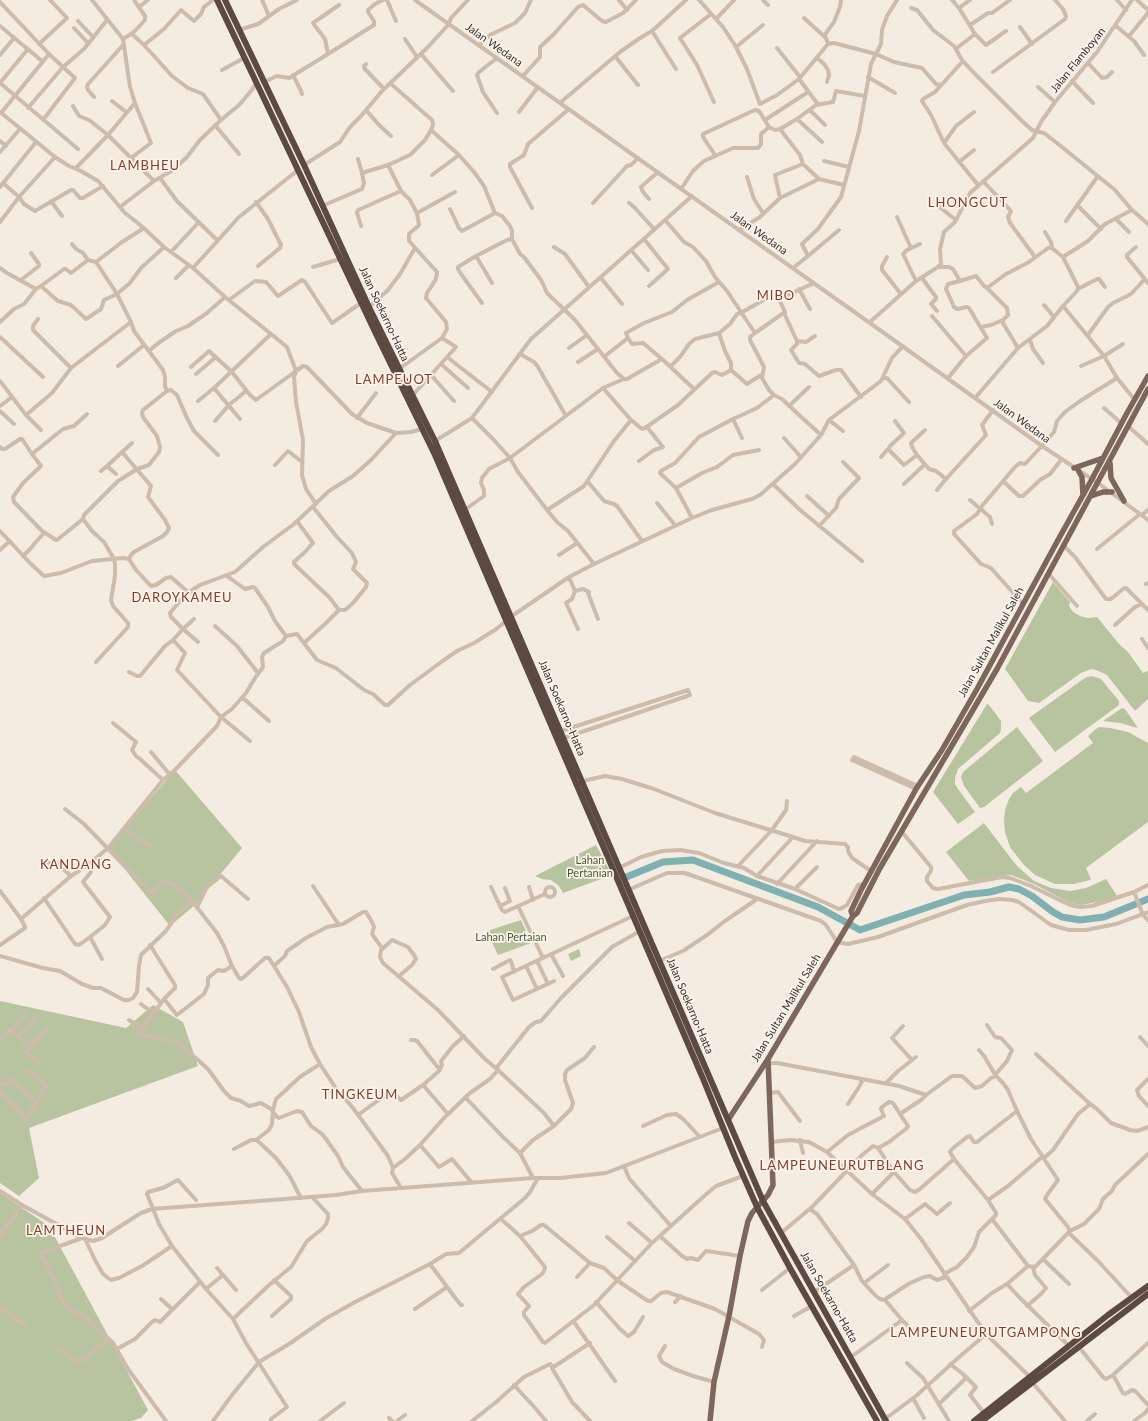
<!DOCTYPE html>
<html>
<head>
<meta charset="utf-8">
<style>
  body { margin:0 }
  canvas { display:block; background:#f4ebe1 }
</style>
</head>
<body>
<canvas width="1148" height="1421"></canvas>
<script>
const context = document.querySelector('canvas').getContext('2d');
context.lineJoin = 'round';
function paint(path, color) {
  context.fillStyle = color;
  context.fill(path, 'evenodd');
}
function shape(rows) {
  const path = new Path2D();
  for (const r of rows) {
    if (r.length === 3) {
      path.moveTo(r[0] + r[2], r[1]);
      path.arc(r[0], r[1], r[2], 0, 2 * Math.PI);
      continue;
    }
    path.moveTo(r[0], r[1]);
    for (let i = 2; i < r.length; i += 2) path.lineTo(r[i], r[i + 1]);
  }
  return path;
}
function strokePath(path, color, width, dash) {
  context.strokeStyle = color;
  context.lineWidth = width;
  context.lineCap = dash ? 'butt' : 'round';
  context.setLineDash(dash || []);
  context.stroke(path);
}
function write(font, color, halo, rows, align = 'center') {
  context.font = font + ' Lato,sans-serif';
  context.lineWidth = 3.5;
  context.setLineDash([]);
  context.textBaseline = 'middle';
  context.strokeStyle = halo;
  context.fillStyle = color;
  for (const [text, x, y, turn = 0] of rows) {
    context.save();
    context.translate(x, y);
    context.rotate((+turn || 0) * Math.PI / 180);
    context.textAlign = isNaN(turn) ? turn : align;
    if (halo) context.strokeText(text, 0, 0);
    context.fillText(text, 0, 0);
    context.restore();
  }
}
const green = shape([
  [1053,582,1070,602,1069,606,1073,612,1080,616,1088,618,1097,617,1119,644,1128,652,1143,673,1148,671,1148,699,1135,711,1107,675,1096,670,1091,669,1081,673,1039,703,1028,701,1005,669],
  [1092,676,1101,679,1119,701,1119,705,1055,752,1029,718,1082,680,1087,677],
  [987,704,989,705,1001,721,1001,729,1000,733,958,769,955,778,955,784,958,789,975,812,958,824,933,792],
  [1122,708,1125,709,1138,728,1120,723,1103,721],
  [1017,727,1043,761,984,807,980,808,964,786,961,777,963,772],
  [1099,727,1110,728,1128,732,1148,743,1148,822,1086,868,1091,879,1090,880,1074,884,1055,884,1035,875,1023,864,1010,847,1005,832,1004,821,1005,810,1009,799,1013,793,1021,787,1026,793,1093,743,1088,736,1096,729],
  [175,770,242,848,195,905,170,926,108,848],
  [984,823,1016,865,1034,881,1051,888,1070,891,1086,888,1106,879,1117,896,1098,902,1081,905,1070,903,1034,884,1011,875,969,881,946,852],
  [596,845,612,875,563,893,559,886,551,880,542,879,535,876],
  [521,920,531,943,498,955,487,931],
  [579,949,581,956,571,961,568,954],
  [0,1001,126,1028,153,1005,183,1022,198,1066,29,1128,39,1178,19,1196,0,1183],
  [0,1193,49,1226,148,1410,141,1418,131,1421,0,1421]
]);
const river = shape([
  [624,878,663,862,693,860,818,907,860,930,964,895,990,892,1009,887,1019,889,1032,896,1053,912,1062,917,1080,920,1104,917,1148,899]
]);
const minor = shape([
  [92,0,123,39,130,87,135,103,151,143,131,158],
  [262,0,269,16],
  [387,0,396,21],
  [415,0,877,328,1042,446,1098,483,1148,520],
  [619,0,627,10],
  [699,0,723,27,736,47,747,69,760,104,777,95,799,79,828,44,826,38,804,18],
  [763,0,768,5],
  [952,0,959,8,975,34,957,48],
  [1117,0,1126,10],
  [1137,0,1148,10],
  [0,2,49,54,75,78,43,120],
  [139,7,148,0],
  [911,8,917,10,933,30,954,46,962,60,975,74,1023,122,1032,130,1044,133,1057,143,1115,190,1132,210,1148,224],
  [959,8,970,0],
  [711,14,680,38,697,65,714,102],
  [716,19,734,0],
  [78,21,93,37],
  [970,25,988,13,992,13,1010,0],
  [0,26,42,61],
  [1116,26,1134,41,1144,55],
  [1020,27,1032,44],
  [74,28,88,43],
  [239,30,258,24,279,9,297,0],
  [652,31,676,69],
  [132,34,144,45,164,29,181,10,194,21,201,14,204,7,213,0],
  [975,34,986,45,1006,31],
  [824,36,834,22,840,7,841,0],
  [1129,36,1148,13],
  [123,39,134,32,145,20,145,16,134,0],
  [405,39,417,57],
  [39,44,67,18,50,0],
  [828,44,834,43,876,54,894,62,922,68,936,84,940,85],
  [144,45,172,76,188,88,203,94,221,120],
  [479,45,490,35,515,23,525,13,531,0],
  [736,47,763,25],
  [777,48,800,77],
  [328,54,374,25,374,21,368,12,368,10,375,4,383,0],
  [421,54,453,91],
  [0,55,14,38],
  [615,56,638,85],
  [817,58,824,64,828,70,829,75,827,82],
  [1088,63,1102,78,1107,77,1112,72],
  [366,64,364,66,364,68,384,89],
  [222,70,244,58],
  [993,72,1065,19,1066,16,1063,9,1055,0],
  [293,75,301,91,302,94],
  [523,76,540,57,540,47,553,35,578,7,583,5,602,21,606,22,623,13,636,0],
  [868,77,895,93],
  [1072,81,1093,103],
  [264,82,277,76,289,78,328,54,325,39,313,23,339,5],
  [0,83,78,149],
  [0,83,28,49],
  [1038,87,1055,102],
  [94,97,88,90,87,87,88,84,124,44],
  [112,101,126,112],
  [561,102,620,52,640,38,652,31,686,0],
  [816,105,833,102,836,91,865,96],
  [73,106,79,116,89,120,108,135,154,181],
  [28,108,63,67,84,49,107,20],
  [366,110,379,125,391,136],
  [810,110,825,125],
  [759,111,769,127],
  [0,112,55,157,69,166,81,171,98,181,125,213,144,228,149,233,164,247,193,268,225,297,271,334,214,388,240,419],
  [519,112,538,87],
  [974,112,956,126,944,143,978,185],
  [1,113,49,54],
  [497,113,483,92,477,75,479,72,497,58],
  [797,119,822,142],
  [765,120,808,92],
  [215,125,239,154],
  [780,129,800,155,803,164],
  [431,130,459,155,474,172,484,186,495,213,502,216,510,226,512,231,512,239,520,254,524,257,541,280,547,293,575,320,617,373,624,379,627,379,662,359,694,389],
  [0,141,6,146],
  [944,143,931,115,922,101,923,99,935,92,963,61],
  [0,152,20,129],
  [715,155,703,137,703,134,755,110,759,111],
  [358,159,362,173],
  [824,161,849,167],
  [959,162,974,150],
  [304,165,340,142,350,127,361,116,382,91,427,48,449,24,451,18,468,0],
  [388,165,401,191,410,200,417,213,419,225,409,234,409,241,437,272,436,279,427,293,426,298,446,322,447,329,442,338],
  [76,168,108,135,135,103],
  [432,175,459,155],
  [747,177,754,199,763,213],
  [160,178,177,201,217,240],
  [983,181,1011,211,1008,217,1010,223,1035,257],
  [3,183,19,197,24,204,35,211,71,190,73,190,80,198,83,198,103,186],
  [0,187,36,142],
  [681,189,693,171,704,161,733,148,758,148,761,144,761,134,769,127,775,130,780,129,797,119,816,105,817,103,799,79],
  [780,198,775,175,803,164,819,179,844,185],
  [649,199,643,192,641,187,658,172],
  [51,201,62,216],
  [256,202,268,219,281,245,280,248,258,266],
  [593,203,627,166,631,165,638,158],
  [629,203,634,207,654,229],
  [937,205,956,220],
  [1077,205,1101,229],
  [322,206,362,189,364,183,362,173,388,165,410,155,425,140,431,130,433,125,432,120,390,83],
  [120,207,154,181,173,170,187,157,200,140,221,120,239,105,251,91,257,83],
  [532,208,510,167,510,164,524,155,528,144,569,109],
  [450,209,459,228,462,231,495,213],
  [417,213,455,192],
  [897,217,911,248],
  [1116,219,1129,232],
  [665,220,684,242,693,247,706,261,715,277,727,291,755,333],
  [1066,221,1098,176],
  [0,222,19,197,55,157],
  [361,226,357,213,358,210,401,191],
  [739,230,760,217,780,198,819,179],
  [1045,232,1051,242,1052,248],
  [644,239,668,269,649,286],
  [72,244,76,249,83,253,88,260],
  [554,247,565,254,589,287],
  [1136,247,1127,255,1127,257,1148,283],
  [631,250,648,270],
  [171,252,199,222],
  [476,256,492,283],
  [808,256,839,230],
  [887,257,882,266,882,270,901,294],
  [1063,257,1088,241,1105,224,1132,210],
  [313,267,340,259],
  [938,267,941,264,940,249,944,232,955,222,970,193,1033,138,1041,122,1055,102,1097,52,1132,0],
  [0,268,7,273,36,289],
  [193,268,239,217,298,170],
  [793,268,808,256,802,244,818,229,841,197,859,131,871,64,881,44,882,30,887,16,897,0],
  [176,278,189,265],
  [601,278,622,304],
  [922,278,936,297,936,299,931,304,937,311],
  [21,280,39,266,39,264,31,253],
  [916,281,903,254,907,250,920,244],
  [814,283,779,299,785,312,755,333,750,337,750,340,764,367,762,378,769,390,774,395,782,399,798,414,821,435],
  [41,286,58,301,71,305,86,319,101,309,104,300,117,294,130,283,141,268,164,247],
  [987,288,1006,274,1029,262,1048,248,1052,248,1063,257,1078,287,1077,291,1063,306],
  [799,289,810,309],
  [1078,289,1097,279,1099,279,1105,287],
  [229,300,255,281,266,282,278,296,302,280,305,282,332,323,361,303],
  [482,303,461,274,458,269,458,267,476,256,507,240,512,239],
  [1044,305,1054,317],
  [369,307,388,290,400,274,415,248],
  [784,313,797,341,797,344,791,350,799,363,805,364,819,376,836,370,841,370,861,397],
  [932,316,966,356],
  [38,319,33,326,33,330,71,368],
  [1003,320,1003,323,1018,348],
  [0,322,14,309,24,304,36,289,41,286,64,269,66,269,71,273,88,260,96,262],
  [870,322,916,281,938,267,949,267,953,269,960,281,976,276,984,286,987,288,1007,308,1008,315,1003,320,991,325,981,327],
  [1088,335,1108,307,1113,303,1131,294,1145,279],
  [0,337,43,377],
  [1030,340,1033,349,1043,363],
  [797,341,806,342,815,336],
  [569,348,587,335],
  [149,351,157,344,176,331,188,326,207,313,225,297],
  [520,354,534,362,538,367,566,416],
  [605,356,628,338],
  [447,357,492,392],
  [662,359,643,343,632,344,628,338,626,333,644,323,672,312,687,300,719,282],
  [578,362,598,349],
  [441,364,468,388],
  [118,366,144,345],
  [671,366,680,357,689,344,695,339,719,333,730,324,737,314,741,313,772,295,776,296,779,299],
  [1081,366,1104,356,1123,344],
  [191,367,209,351,232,372,250,395,256,400,296,371,287,347,271,334],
  [399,369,442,338,456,347,412,396],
  [731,370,747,384,761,375],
  [196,374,216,357],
  [431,375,454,401],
  [883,378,887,378,909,402],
  [948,378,966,356,987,338,969,308,967,307,957,309,954,307,946,289,948,284,960,281],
  [0,381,26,415,52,393,71,368,131,322],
  [603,388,631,420,642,429,645,428,678,405,712,373,715,372,722,375,731,370,731,363,725,351,719,333],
  [167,391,171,390,177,395,186,416,194,431,218,455],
  [975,398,1018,348,1047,326,1063,306,1104,356,1117,378,1134,399],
  [198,401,214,388],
  [0,406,12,397],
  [789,406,809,387],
  [1104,408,1121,423],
  [0,411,14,424],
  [26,415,41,430],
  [357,418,376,393],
  [472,418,493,439,510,458,518,472,547,510,557,522,568,531,594,564],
  [733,419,742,438],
  [829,420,843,431],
  [215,421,229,405,246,391],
  [1128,426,1148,444],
  [784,438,801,457],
  [435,441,472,418,531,339,692,196],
  [0,447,2,449,5,449,20,439,22,439,32,454,41,466,23,483,13,497,14,502,44,533,34,544,32,547,23,556],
  [888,450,890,446,904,433,895,421],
  [122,452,151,486,148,497,165,520,169,528,167,532,163,536,134,552,131,555,129,559,136,570,151,586,156,585,166,578,171,577,189,593],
  [32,454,63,429,74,426,87,414],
  [917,455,912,447,911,443,925,430],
  [881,457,887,450,889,450,904,465,917,455,929,469,936,471,946,479,986,435,982,425,993,410],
  [639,461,654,450,663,447,647,427],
  [275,465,288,451,302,462],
  [107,466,132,443],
  [101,471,107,466,116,474],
  [1003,481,1019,496,1023,496,1040,480,1050,474,1061,460],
  [588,482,604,501,614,504,617,506,642,541],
  [773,484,799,509,862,561],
  [904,484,924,465],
  [676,488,702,473,717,467,733,455,759,450],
  [937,490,946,479],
  [807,496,829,516],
  [970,500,990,517,992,524],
  [657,503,675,525],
  [316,504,306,489,302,475,303,440,296,402,294,377,296,371,303,366,307,367,352,414,367,423,396,433],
  [313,507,337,537,352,553,356,562,353,569,367,583,366,587,353,603,345,610,339,610],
  [466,509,484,496,484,490,481,483,482,478,489,469,510,458,603,388,624,379],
  [547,510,584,486,614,441,631,420],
  [1142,515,1148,510],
  [692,518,676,488,662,475,660,473,661,471,675,463,699,437,733,419,757,408,774,395],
  [83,519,92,531,104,542,114,559,115,564,115,576,111,600,113,606,128,623,128,627,96,662],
  [297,521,313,543,305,552,294,562,294,564,329,597,339,610,326,623,304,643],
  [819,526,836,508,839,499,859,478,843,462],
  [0,531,31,564,44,576,61,573,92,561,123,558,129,559],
  [44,532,56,540,57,540,83,519,84,515,118,481,137,469,149,465,159,452,160,447,157,436,143,417,142,413,143,410,167,391,165,386,165,377,163,370,134,331,131,322,117,294,96,262,122,242,144,228],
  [1064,546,1075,557,1106,599,1111,599,1123,589,1126,588,1148,610],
  [1097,549,1140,514],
  [0,550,10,541],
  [559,555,577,543],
  [1048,573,1077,606],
  [227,576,245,589,253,587,255,588,268,607,275,621,286,636],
  [569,577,575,591],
  [1146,584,1148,583],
  [588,593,598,619],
  [1023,604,991,568,981,564,954,534,954,531,977,514,982,506,1015,467,1020,463,1025,464,1042,446,1054,432,1057,421,1065,412,1080,401,1117,378],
  [512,616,569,577,594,564,692,518,712,510,752,499,760,495,795,464,821,435,829,420,881,381,892,358,903,346],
  [194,619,183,629,198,642],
  [1115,625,1135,607,1142,604],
  [215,626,237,646,258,673],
  [578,629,566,603,572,599,575,591,583,589,589,592],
  [286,636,297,634,317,660,336,668,364,690,373,694,385,705,388,705,410,685,444,660,457,651,474,643,495,630,506,621],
  [1142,639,1148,648],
  [129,672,137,676,140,676,165,646,173,640],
  [243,698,269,721],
  [113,723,136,742,132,750,136,756,140,759,163,780],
  [561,731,688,690,690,695,564,738],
  [250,741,221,717,232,709,246,693,255,678,263,667,262,657,264,653,283,641,286,636],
  [151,752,170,775],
  [852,760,854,757,918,786],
  [852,760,916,789],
  [583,781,605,776,622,779,654,789,715,813,793,837,805,841,845,844,848,847,848,851,852,858,871,871],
  [65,809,84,824,151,893,164,882,167,882,177,887,192,901,217,933,224,946,232,966,239,978,241,979,244,977,265,958,269,958,287,987,299,1012,311,1047,320,1064,335,1087,353,1108,388,1156,393,1168,392,1173,401,1188],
  [124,828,141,840,151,845],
  [902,832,931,867,931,871,927,877,927,881,933,888,938,889,1002,877,1010,878,1031,886,1070,905,1080,907,1092,906,1134,892,1148,885],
  [41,862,57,863,71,876],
  [738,866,772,830,786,810,787,801],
  [619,868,641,857,662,851,680,850,699,853,724,863,744,868,757,876,795,889,839,909,842,908,847,905,858,885,864,884],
  [757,876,793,837],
  [777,884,817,841],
  [313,886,339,925],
  [550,892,5],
  [491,887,502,910,505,912,545,894],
  [529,887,533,900],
  [795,889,817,867],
  [628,890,667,873,685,873,821,921,826,925,837,942,848,944,878,937,967,905,985,901,999,899,1012,900,1019,902,1051,925,1069,930,1086,930,1116,924,1148,912],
  [0,891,21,919,25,927,25,928,0,945],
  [1134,892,1143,915,1148,920],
  [44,898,75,944,79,945,90,937,105,925,110,917,83,882,91,872,91,868,89,864],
  [500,906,510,901,505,888],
  [518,906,543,958],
  [197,907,207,887,221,876,248,899],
  [21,919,71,876,89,864,108,848,163,780,174,771,217,726,221,717,177,670,185,653,173,640,183,629,171,617,170,613,185,595,200,585,235,572,263,547,294,524,329,491,353,476,371,460,396,433,411,432,422,429],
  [90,937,102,959],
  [551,954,563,976],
  [0,956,43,968,60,971,82,984,93,988,101,988,124,1000,129,1000,133,998,137,992,139,966,141,955,166,931,178,913,192,901],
  [537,961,548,984],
  [659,961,683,951,707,935,725,921,757,899],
  [275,965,285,956,287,951,306,938,327,927,343,924,363,912,366,912,372,922,374,927,372,934,382,948],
  [526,966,537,989],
  [493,969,510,960,511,961,514,972],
  [399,976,412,965,416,959,414,955,408,947,392,940,381,950,380,957,383,963,438,1010,485,1059,498,1070,544,1113,554,1126],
  [554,981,513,1000,502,977,633,916],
  [148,989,161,1003],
  [164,999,177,1015,204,994,208,985,208,978,218,970,224,971,232,966],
  [141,1004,153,1013],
  [129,1020,142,1029,164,999,175,988,175,985,150,945],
  [987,1025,995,1037,1001,1038,1012,1050,1007,1061,995,1075],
  [903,1026,892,1038,912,1060],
  [142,1029,139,1033,140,1035,172,1041,180,1044,208,1069,224,1091,231,1098,241,1101,249,1106,261,1103,271,1109,277,1117,279,1118,297,1111,302,1112,311,1126,322,1134,326,1139,338,1156,343,1167,362,1191],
  [11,1030,27,1013],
  [18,1036,35,1019],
  [1140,1037,1148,1046],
  [0,1039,10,1030,12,1030,29,1047,47,1029],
  [411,1040,414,1040,417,1041,440,1070],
  [29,1047,26,1052,38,1063],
  [979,1050,984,1056,996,1076],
  [1036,1054,1090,1104],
  [768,1063,777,1063,899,1086,926,1095,952,1076,962,1076,975,1088,982,1086,991,1078,996,1076,1003,1083,1008,1090,1017,1111,1031,1139,1058,1180,1047,1195,1045,1199,1068,1227,1070,1231,1035,1267,1028,1266,1007,1284,992,1293,969,1311],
  [1148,1079,1137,1090,1139,1096,1148,1106],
  [0,1083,3,1085,10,1079,37,1103,46,1085,28,1070],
  [886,1083,898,1071,916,1057],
  [423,1085,448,1114],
  [0,1091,25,1117,27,1117,36,1103],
  [769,1093,778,1092,800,1121],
  [466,1098,501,1135,520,1153,533,1178],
  [848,1104,859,1087,863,1079],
  [358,1115,387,1094,393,1093,401,1100,423,1085,439,1071,442,1065,441,1061,453,1046,464,1036],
  [643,1126,667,1115,676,1114,683,1119,699,1136],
  [256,1140,269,1130,272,1124,273,1110,276,1099,300,1077,320,1064],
  [800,1140,803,1153],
  [771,1142,790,1140,809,1142,827,1152,872,1194,905,1219,921,1239,986,1334,1030,1377],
  [420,1145,439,1167,452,1159,472,1183],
  [878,1148,889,1142,907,1128,908,1126,900,1114,921,1100,926,1095],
  [234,1149,251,1140,256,1140,260,1143,276,1158,289,1175,301,1198],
  [827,1152,848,1135,884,1116,881,1109,882,1107,889,1102,893,1103,900,1114],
  [520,1153,533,1140,554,1126,571,1109,573,1103,565,1080,565,1074,567,1070,585,1058,594,1047],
  [1044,1158,1053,1150,1078,1114,1090,1104,1097,1109,1111,1123,1130,1130,1137,1131,1148,1127],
  [954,1159,988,1200,1008,1186,1043,1156],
  [624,1166,629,1178,633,1183,671,1226],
  [393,1168,405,1159,420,1145,444,1118,470,1093,490,1079,498,1070,497,1067,529,1027,536,1022,541,1021,561,998,612,947,640,931],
  [0,1191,22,1205,82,1238,93,1241,102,1238,141,1213,152,1209,272,1200,336,1195,362,1191,533,1178,560,1178,606,1173,723,1128],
  [872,1194,894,1172],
  [196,1200,178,1180,163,1188,148,1192,147,1194,159,1224,172,1246,206,1289,233,1319,268,1286,291,1267,307,1241,322,1229,326,1224,328,1218,328,1214,312,1197],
  [810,1209,817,1214,854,1265],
  [501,1219,520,1236,545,1267,544,1271,542,1274,524,1287,518,1294,529,1306,524,1312,524,1315,543,1342,545,1343,594,1305,652,1243,703,1197,716,1186,743,1176],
  [905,1219,925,1204,937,1214,950,1203],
  [992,1219,1028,1266],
  [629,1223,652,1243],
  [1070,1231,1084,1224,1099,1209,1103,1199,1112,1191,1115,1185,1148,1154],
  [781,1233,812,1207,861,1156,873,1146,878,1148,894,1172,910,1190,915,1192,920,1189,954,1159,950,1152,952,1149,967,1137,970,1136,974,1142,977,1142,1017,1111],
  [1069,1233,1098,1261,1132,1298],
  [0,1236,22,1205],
  [520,1236,532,1231,541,1225,544,1225,590,1263,604,1268,618,1281,648,1301,651,1301,661,1293,667,1292,715,1309,759,1334,764,1340,762,1347],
  [660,1236,682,1256,687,1259,691,1258,698,1260,706,1251,740,1256],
  [607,1237,635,1261],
  [82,1238,41,1253,57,1285,60,1298,68,1307,90,1321,113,1343,128,1369,166,1421],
  [85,1239,96,1262,103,1274,111,1280,119,1278,142,1266,172,1246],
  [1043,1259,1069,1284],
  [430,1264,456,1299,461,1305,462,1305],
  [217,1268,236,1290],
  [944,1274,957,1267,967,1257,974,1247,979,1232,996,1215,996,1213,988,1200],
  [577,1277,590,1263],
  [864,1283,888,1265],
  [1007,1284,1018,1296,1069,1346],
  [206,1289,223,1275],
  [762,1290,790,1268],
  [814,1292,854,1265,862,1281,876,1296,880,1299,885,1300,902,1320,851,1357],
  [161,1299,172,1309],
  [884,1300,910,1283,924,1277,930,1276,937,1280,946,1277],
  [596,1302,620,1329,628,1336,634,1332,643,1317],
  [675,1302,681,1296],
  [1027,1306,1041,1294,1046,1288,1035,1275,1033,1268],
  [0,1308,25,1325],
  [415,1309,447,1287],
  [272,1316,291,1299,291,1296,274,1280],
  [794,1316,812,1306],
  [233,1319,246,1343,287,1407,271,1419,271,1421],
  [902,1320,916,1334],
  [574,1322,615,1381],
  [665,1346,659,1356,662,1362,674,1369,693,1376,714,1382],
  [1079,1347,1103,1377,1106,1379,1113,1375,1148,1343],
  [59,1348,78,1362,83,1360,109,1339],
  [117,1349,135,1339,152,1322,155,1320,160,1322,200,1282],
  [907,1363,923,1378,949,1421],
  [552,1368,590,1343],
  [1113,1375,1123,1393,1125,1394,1132,1390,1135,1391,1148,1405],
  [965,1376,976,1387,970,1395,984,1413],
  [1032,1382,1065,1421],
  [514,1385,536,1409,546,1421],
  [913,1398,924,1418],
  [939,1404,966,1378,963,1374,950,1364],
  [389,1418,392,1421],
  [885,1419,916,1396,958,1358,986,1334],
  [213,1421,232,1395,259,1362,289,1344,325,1319,355,1302,430,1264,446,1254,459,1253,525,1198,530,1192,538,1178],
  [320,1421,344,1403],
  [397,1421,405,1415],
  [472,1421,495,1403,524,1377,550,1364,552,1366,552,1368,572,1402,590,1421],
  [1087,1421,1095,1414],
  [1134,1421,1145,1413,1148,1409]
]);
const major = shape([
  [1110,463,1111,478,1124,501],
  [1074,468,1103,458],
  [1078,470,1082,477,1083,495],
  [1091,496,1103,492,1112,492],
  [853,916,851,911,861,890,916,789,942,750,977,689,1058,540,1092,479,1127,413,1148,376],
  [728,1120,768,1059,853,916,857,913,880,868,997,669,1148,389],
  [710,1421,714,1382,729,1316,740,1256,748,1221,752,1213,768,1195,773,1185,768,1059]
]);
const highway = shape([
  [217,0,377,336,435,455,704,1081,735,1157,757,1207,790,1268,877,1421],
  [225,0,304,165,369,307,435,441,763,1201,886,1421],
  [974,1421,1108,1315,1148,1286],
  [982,1421,1148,1294]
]);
const streetNames = [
  ["Jalan Wedana",494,45,35],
  ["Jalan Flamboyan",1078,60,-51],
  ["Jalan Wedana",759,233,35],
  ["Jalan Soekarno-Hatta",384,314,65],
  ["Jalan Wedana",1022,421,36],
  ["Jalan Sultan Malikul Saleh",991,642,-61],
  ["Jalan Soekarno-Hatta",562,708,67],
  ["Jalan Soekarno-Hatta",690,1006,67],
  ["Jalan Sultan Malikul Saleh",786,1008,-59],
  ["Jalan Soekarno-Hatta",829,1297,60]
];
const parkNames = [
  ["Lahan",590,860],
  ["Pertanian",590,873],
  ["Lahan Pertaian",511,937]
];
const quarterNames = [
  ["LAMBHEU",145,166],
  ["LHONGCUT",968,203],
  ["MIBO",776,296],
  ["LAMPEUOT",394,380],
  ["DAROYKAMEU",182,598],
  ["KANDANG",76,865],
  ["TINGKEUM",360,1095],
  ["LAMPEUNEURUTBLANG",842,1166],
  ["LAMTHEUN",66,1231],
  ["LAMPEUNEURUTGAMPONG",986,1333]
];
paint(green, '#b8c4a0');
strokePath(river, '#7fb0b2', 7);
strokePath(minor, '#cdbbac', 4);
strokePath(major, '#7d675c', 5.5);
strokePath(highway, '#5c4a42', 6);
write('11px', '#3b302b', '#fbf5ee', streetNames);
write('11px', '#4a5a2e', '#fbf5ee', parkNames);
context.letterSpacing = '1px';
write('13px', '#8c3b22', '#fbf5ee', quarterNames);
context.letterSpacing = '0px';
</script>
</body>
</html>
